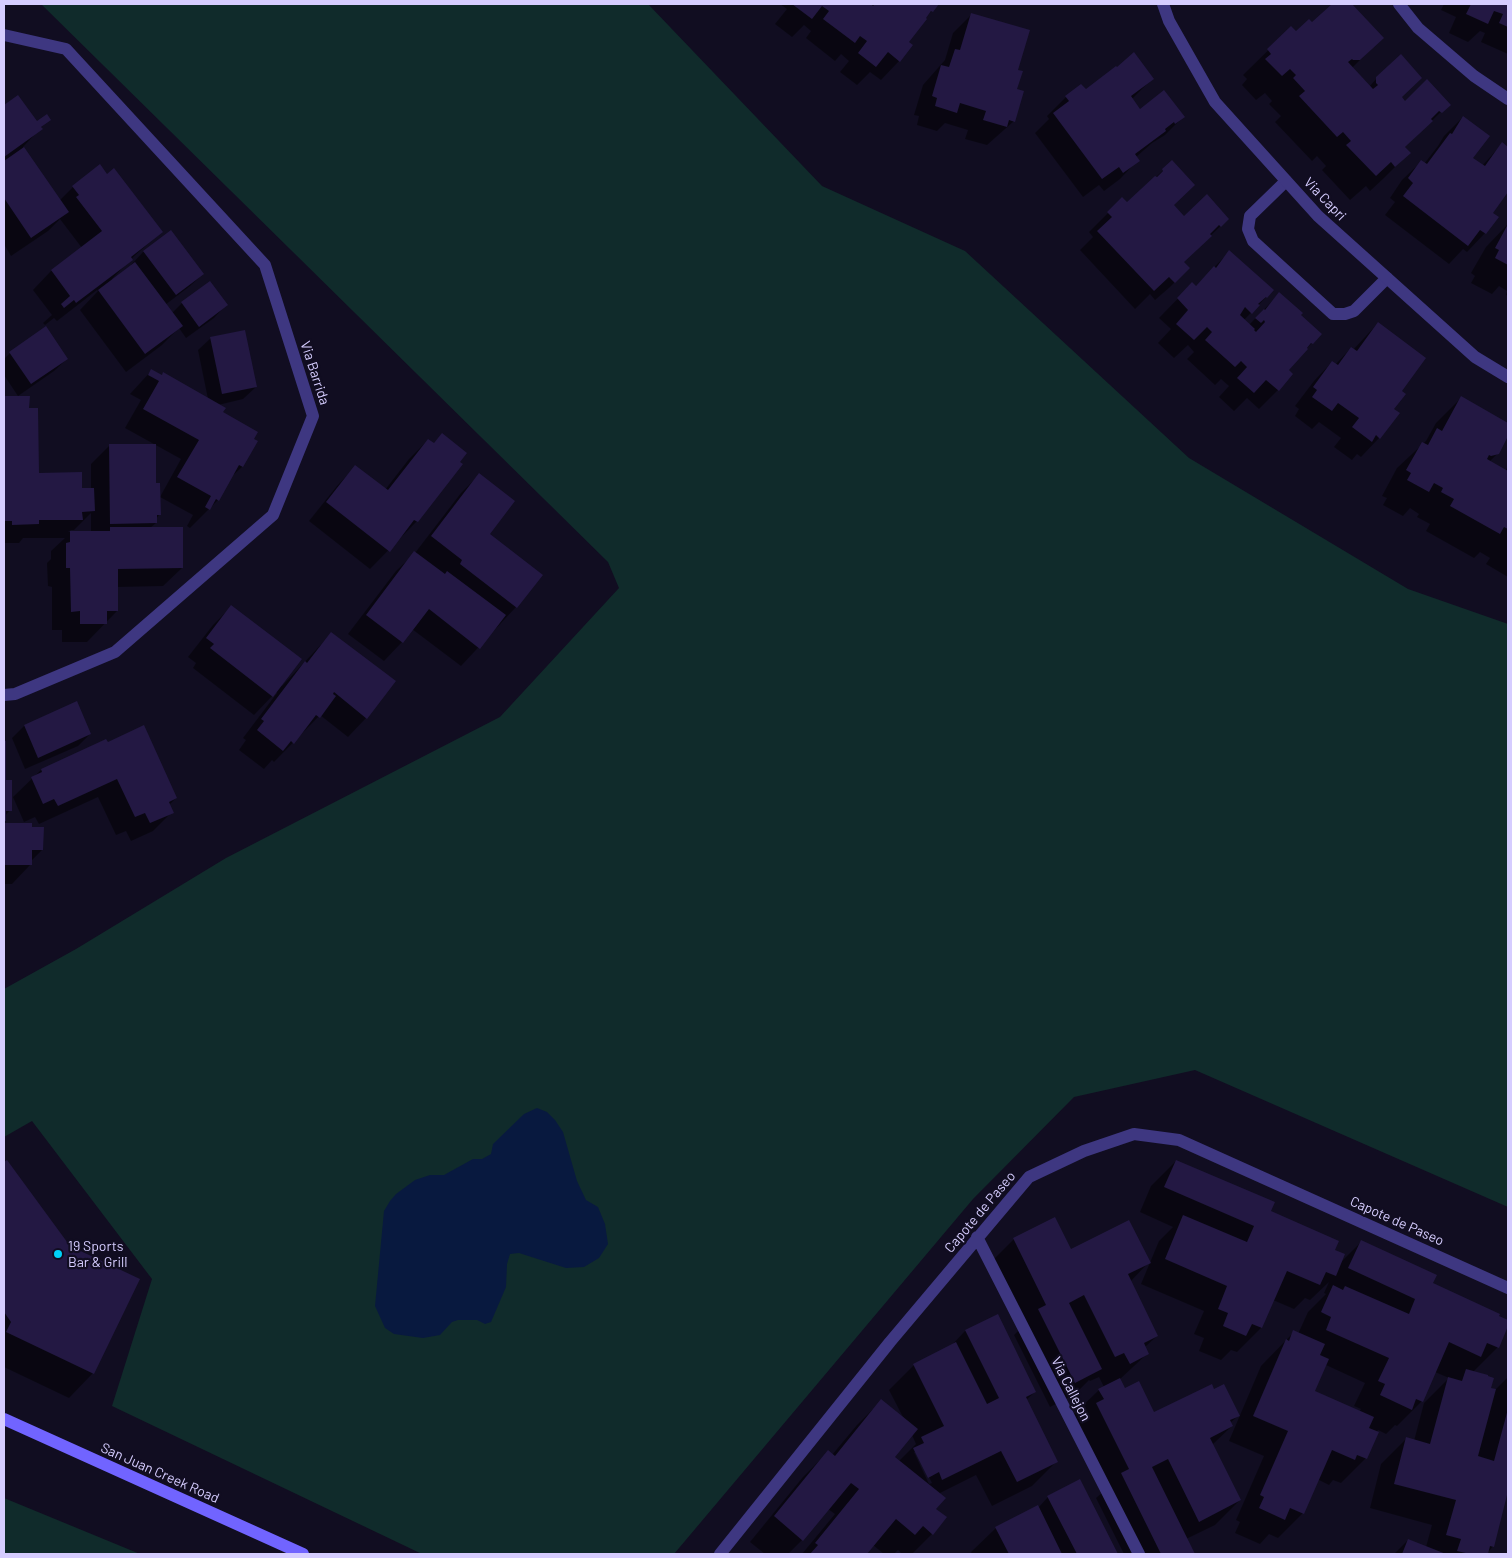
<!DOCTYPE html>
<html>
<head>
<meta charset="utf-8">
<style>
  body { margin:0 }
  #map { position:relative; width:1512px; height:1558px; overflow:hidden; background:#110d21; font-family:Barlow,sans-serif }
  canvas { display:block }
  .frame { position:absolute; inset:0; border:5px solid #d6cdff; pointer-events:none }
</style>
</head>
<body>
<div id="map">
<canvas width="1512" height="1558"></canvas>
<div class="frame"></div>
</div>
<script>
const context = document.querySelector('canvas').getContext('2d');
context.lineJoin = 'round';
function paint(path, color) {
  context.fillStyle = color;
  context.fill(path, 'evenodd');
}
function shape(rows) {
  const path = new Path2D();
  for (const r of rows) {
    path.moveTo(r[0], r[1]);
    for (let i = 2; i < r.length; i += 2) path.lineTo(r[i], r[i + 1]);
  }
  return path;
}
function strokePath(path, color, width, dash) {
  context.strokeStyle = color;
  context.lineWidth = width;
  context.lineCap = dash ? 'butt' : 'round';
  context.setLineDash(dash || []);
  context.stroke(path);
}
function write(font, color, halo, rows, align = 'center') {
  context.font = font + ' Barlow,sans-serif';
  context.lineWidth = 4.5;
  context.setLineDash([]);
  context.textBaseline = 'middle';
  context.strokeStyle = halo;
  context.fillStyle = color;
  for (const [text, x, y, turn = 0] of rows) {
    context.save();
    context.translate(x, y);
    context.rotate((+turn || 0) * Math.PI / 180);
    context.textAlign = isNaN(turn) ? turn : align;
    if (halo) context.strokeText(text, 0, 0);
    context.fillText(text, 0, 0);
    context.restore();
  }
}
const green = shape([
  [41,4,648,4,822,186,965,251,1189,458,1408,589,1508,624,1508,1207,1195,1070,1074,1097,973,1199,674,1554,422,1554,112,1406,152,1279,32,1121,4,1137,4,989,76,949,226,858,500,717,619,588,608,562],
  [4,1498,140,1554,4,1554]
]);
const water = shape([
  [537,1108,547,1112,555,1120,563,1132,577,1181,586,1200,598,1207,605,1224,608,1244,599,1258,584,1267,566,1268,519,1253,510,1254,507,1264,506,1287,491,1322,485,1324,477,1320,458,1320,452,1322,440,1335,423,1338,394,1334,385,1328,375,1306,384,1211,390,1201,396,1194,415,1180,430,1175,444,1175,473,1159,482,1159,491,1154,493,1144,524,1114]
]);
const shadow = shape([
  [780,4,938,4,924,19,907,42,899,61,881,80,870,72,857,85,840,72,849,61,841,54,835,61,806,38,811,31,804,25,792,37,775,24,787,9],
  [1334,4,1350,4,1382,38,1352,68,1369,87,1377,78,1405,102,1449,104,1404,148,1409,153,1384,178,1370,191,1366,186,1350,200,1322,170,1326,166,1317,156,1312,161,1275,122,1281,116,1269,104,1272,101,1265,93,1256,100,1242,85,1247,79,1243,75,1291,28,1296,33,1312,24],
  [1444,4,1508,4,1508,54,1481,42,1485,33,1480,31,1468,42,1449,33,1456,17,1441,10],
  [972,14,1017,71,1014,121,987,145,965,139,968,130,945,123,937,131,917,125,919,116,914,115,923,85,945,60,953,33],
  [1152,79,1132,99,1140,110,1183,117,1165,135,1152,143,1136,157,1138,160,1120,179,1104,191,1099,185,1083,197,1035,133,1049,119,1047,116,1066,97,1081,85,1086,91],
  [18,97,37,123,49,119,23,147,59,201,73,187,161,232,131,259,112,279,113,280,132,266,131,265,143,252,171,232,203,274,190,286,165,305,172,313,182,303,210,283,226,305,214,318,186,338,179,328,162,345,126,372,80,310,98,291,97,290,57,321,54,318,45,325,43,323,52,315,33,290,51,271,82,248,60,219,48,231,11,256,4,244,4,106],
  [1463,117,1472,158,1482,166,1502,144,1508,149,1508,190,1491,213,1485,233,1467,252,1463,249,1449,264,1385,215,1395,202,1390,198,1402,180,1421,162,1424,164,1438,146,1444,136],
  [1172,162,1172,205,1184,218,1228,219,1183,262,1189,268,1170,287,1155,300,1150,294,1135,309,1080,250,1093,237,1089,232,1122,199,1127,204],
  [1508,224,1508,296,1506,295,1507,291,1499,286,1492,294,1471,283,1475,276,1471,273,1486,247],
  [1229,252,1273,290,1244,320,1249,325,1279,294,1300,315,1320,334,1287,370,1278,390,1259,409,1247,398,1234,411,1219,397,1229,386,1221,379,1215,385,1187,359,1194,352,1188,345,1174,358,1158,343,1171,329,1159,318,1192,284,1195,287],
  [1378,323,1400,391,1379,438,1361,457,1357,454,1352,460,1334,447,1341,438,1319,422,1312,429,1295,416,1299,409,1295,406,1314,381,1332,362,1335,365,1351,348,1353,350],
  [211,338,256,387,243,399,218,405,221,412,256,442,242,467,230,478,218,500,190,528,187,526,193,515,160,497,181,459,125,428,141,400,130,394,152,370,208,399,198,350],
  [10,353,67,359,54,371,18,396,4,375,4,359],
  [28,397,28,409,38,474,81,489,91,489,91,464,110,445,155,484,159,515,156,519,156,523,150,528,182,568,163,586,117,587,117,611,87,642,62,642,62,630,52,630,52,587,48,586,47,563,51,559,51,551,65,538,23,538,19,543,4,543,4,398],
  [91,513,91,532,68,532,71,530,74,530],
  [1461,398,1508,424,1508,434,1498,453,1489,462,1505,471,1508,466,1508,577,1486,564,1490,558,1480,552,1474,558,1426,531,1430,524,1417,517,1419,514,1410,508,1403,516,1383,505,1387,498,1382,496,1397,468,1426,441,1436,423],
  [442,435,461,465,417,521,370,569,309,521,337,486,355,467,385,490,409,459,428,440,433,444],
  [479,475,488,534,516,607,461,666,412,629,402,642,384,661,348,634,396,571,415,553,461,493],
  [231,607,282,686,331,634,366,718,348,737,320,715,274,762,272,760,264,769,239,750,246,740,243,738,277,693,276,692,254,715,193,668,196,663,188,657,213,625],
  [76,703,90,734,78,746,25,769,12,738,24,726],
  [105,740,176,798,169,805,172,812,153,831,131,841,126,831,116,835,98,797,39,824,35,817,24,822,13,797,41,770],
  [4,742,4,781,10,810,5,816,4,822],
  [4,825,31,825,42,850,30,862,30,865,12,884,4,884],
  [1176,1161,1269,1212,1333,1251,1341,1262,1361,1242,1431,1284,1508,1322,1497,1348,1473,1372,1489,1389,1495,1390,1508,1377,1508,1487,1493,1546,1487,1554,1394,1554,1408,1540,1426,1547,1432,1525,1370,1508,1381,1464,1406,1439,1414,1441,1424,1403,1449,1378,1435,1372,1422,1401,1397,1426,1395,1425,1386,1434,1378,1430,1366,1458,1341,1483,1333,1480,1329,1485,1317,1479,1303,1513,1278,1538,1269,1534,1260,1544,1235,1533,1240,1522,1236,1520,1264,1456,1229,1441,1261,1366,1294,1332,1298,1334,1308,1312,1326,1294,1324,1293,1329,1282,1310,1300,1305,1298,1294,1309,1273,1300,1261,1328,1237,1352,1231,1350,1221,1360,1199,1351,1204,1338,1194,1334,1204,1311,1141,1284,1159,1241,1173,1227,1140,1212,1151,1186],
  [1326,1365,1365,1383,1354,1406,1361,1409,1359,1412,1313,1392],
  [6,1162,93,1373,69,1398,4,1367,4,1164],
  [1014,1239,1071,1251,1149,1262,1130,1282,1157,1336,1145,1347,1148,1353,1119,1380,1124,1390,1154,1414,1214,1391,1238,1416,1230,1423,1232,1426,1212,1445,1240,1500,1215,1525,1186,1539,1194,1554,1124,1554,1096,1498,1103,1492,1074,1414,1099,1390,1104,1387,1099,1377,1090,1381,1089,1380,1075,1394,1050,1407,1014,1335,1021,1328,989,1264],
  [997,1316,1035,1392,1026,1400,1057,1461,1032,1486,992,1506,976,1475,938,1494,932,1534,912,1554,902,1554,898,1550,894,1554,884,1554,873,1545,866,1554,802,1554,835,1514,828,1509,802,1540,788,1554,765,1554,750,1542,803,1477,828,1452,832,1455,857,1425,881,1401,904,1419,889,1390,914,1365,950,1347,965,1331],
  [912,1435,916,1444,899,1461,894,1457],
  [914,1452,916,1452,932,1483,929,1484],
  [1080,1481,1116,1554,972,1554,971,1552,996,1528,1038,1508,1048,1497]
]);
const building = shape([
  [792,4,871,4,873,6,875,4,939,4,933,12,931,11,926,18,927,19,909,42,913,45,900,62,888,52,876,67,858,53,867,41,860,36,855,43,823,19,829,11,822,6,812,19],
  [1332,4,1352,4,1384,38,1360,60,1353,60,1352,59,1348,62,1373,89,1378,85,1376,83,1376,77,1401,54,1422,78,1402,97,1405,101,1427,79,1451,105,1442,113,1439,111,1431,119,1433,121,1405,147,1411,153,1395,167,1391,162,1376,176,1346,145,1351,141,1343,132,1337,137,1299,96,1305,91,1293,78,1296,75,1290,69,1282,76,1265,59,1271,54,1267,49,1291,26,1296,31,1309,19,1312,22],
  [1471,4,1508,4,1508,27,1499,23,1503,14,1494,11,1488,24,1466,14],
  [971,13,1030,30,1018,70,1023,71,1017,89,1024,91,1015,122,1009,120,1007,127,983,120,986,111,960,103,957,113,935,106,937,98,932,96,941,65,949,67,955,49,960,50],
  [1134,52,1154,79,1131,96,1140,109,1164,90,1185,117,1175,124,1174,122,1165,129,1166,131,1135,154,1140,161,1123,173,1119,167,1102,179,1053,113,1069,101,1065,96,1081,84,1086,89,1116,66,1117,67],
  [18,95,37,121,47,114,51,120,41,127,43,129,4,157,4,105],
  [1463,116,1490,136,1473,158,1485,166,1502,142,1508,147,1508,192,1493,213,1499,217,1486,234,1480,230,1468,246,1403,196,1413,183,1408,178,1421,160,1427,164,1450,133,1452,134],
  [24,147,69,212,31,238,4,198,4,161],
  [1172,160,1195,185,1174,205,1184,216,1207,194,1229,219,1221,227,1219,225,1210,234,1212,236,1184,262,1190,268,1175,283,1169,277,1154,291,1097,231,1112,217,1107,212,1122,197,1127,202,1155,176,1157,177,1163,171,1162,169],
  [100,164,107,174,114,168,163,232,131,257,133,260,76,303,74,300,64,308,61,304,70,296,51,270,102,231,76,197,79,195,72,186],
  [1508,224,1508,265,1495,258,1499,250,1495,248],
  [171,230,204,274,176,295,143,251],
  [1229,250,1274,290,1267,298,1266,297,1258,304,1260,305,1252,314,1245,307,1240,315,1255,329,1254,330,1256,332,1265,322,1264,320,1261,323,1255,318,1264,309,1265,310,1279,292,1303,313,1301,315,1322,334,1313,344,1311,343,1307,348,1308,349,1289,370,1293,374,1279,391,1266,380,1254,393,1237,378,1247,367,1241,361,1235,367,1205,340,1212,332,1207,327,1194,340,1176,324,1188,310,1177,298,1192,282,1196,286,1214,266,1216,268],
  [135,262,183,326,145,354,98,290],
  [210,281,228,305,199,327,181,302],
  [1378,322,1426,358,1402,391,1406,394,1394,409,1400,413,1380,439,1376,435,1372,442,1352,427,1359,418,1338,403,1332,411,1312,397,1317,390,1313,387,1332,361,1338,365,1351,347,1357,351],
  [46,326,68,359,31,384,9,352],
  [245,330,257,387,222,394,210,337],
  [151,369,162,375,163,372,226,408,223,412,258,432,254,439,258,441,243,467,239,465,219,501,216,499,210,510,205,507,211,496,177,477,199,440,143,409,159,381,148,375],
  [4,396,30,396,29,408,38,408,39,473,82,472,82,488,94,488,95,511,82,512,83,520,39,520,39,524,12,525,12,521,4,521],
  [1461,396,1508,423,1508,436,1499,454,1491,456,1489,455,1487,459,1508,471,1508,529,1504,527,1500,534,1450,506,1454,499,1441,492,1443,488,1434,483,1429,492,1407,480,1411,473,1406,470,1422,442,1428,445,1437,428,1442,431],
  [442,433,467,453,460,462,463,464,418,522,414,520,390,552,326,502,355,465,388,490,428,439,434,443],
  [109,444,156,444,156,483,160,483,161,515,157,515,157,523,110,524],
  [479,473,515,501,490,534,543,575,517,608,460,564,462,560,431,536],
  [110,527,183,527,183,568,118,569,118,611,107,611,107,624,80,624,80,611,71,612,70,568,66,568,66,543,70,542,70,531,110,531],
  [414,551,445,574,447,571,506,615,480,649,429,609,403,643,366,615],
  [231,605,302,659,273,697,210,648,214,644,206,638],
  [331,632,396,681,367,719,334,692,333,694,336,696,320,718,316,715,294,744,291,741,283,751,257,730,264,721,261,719,305,661,307,663],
  [77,701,91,734,38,758,24,725],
  [144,725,177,798,169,802,174,813,150,823,145,813,135,817,117,779,58,806,54,799,43,804,31,777,42,772,41,769,106,739,108,742],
  [4,740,6,741,6,780,12,780,12,811,6,811,6,821,4,821],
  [4,823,32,823,32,827,44,827,43,850,32,850,32,865,4,865],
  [7,1160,70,1246,140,1279,94,1374,6,1332,11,1322,4,1312,4,1162],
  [1176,1160,1275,1202,1271,1211,1339,1241,1335,1250,1345,1254,1336,1276,1326,1272,1320,1285,1287,1271,1262,1328,1252,1324,1246,1336,1223,1326,1228,1313,1218,1309,1227,1286,1165,1259,1183,1215,1247,1242,1254,1226,1164,1187],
  [1055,1217,1071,1249,1129,1220,1151,1263,1128,1274,1158,1336,1144,1343,1149,1354,1130,1364,1124,1353,1115,1357,1084,1295,1069,1303,1102,1369,1075,1383,1038,1309,1046,1305,1013,1238],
  [1361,1240,1437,1275,1433,1283,1500,1314,1499,1316,1508,1320,1508,1326,1499,1348,1487,1343,1481,1357,1449,1342,1423,1402,1416,1399,1412,1410,1380,1395,1385,1384,1378,1381,1389,1358,1326,1330,1331,1317,1321,1312,1333,1285,1343,1290,1345,1286,1409,1314,1415,1299,1348,1268],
  [998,1314,1036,1392,1026,1397,1058,1462,1017,1482,1001,1451,942,1480,939,1472,928,1478,913,1448,924,1443,921,1437,944,1426,913,1364,956,1342,987,1404,999,1398,965,1330],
  [1293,1330,1325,1344,1320,1355,1329,1359,1315,1391,1374,1417,1369,1428,1379,1432,1367,1459,1357,1455,1355,1460,1332,1450,1304,1514,1290,1508,1285,1520,1259,1508,1264,1497,1260,1495,1288,1431,1253,1416,1286,1339,1289,1341],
  [1466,1369,1488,1375,1488,1376,1494,1378,1491,1388,1496,1389,1478,1456,1494,1461,1508,1409,1508,1491,1494,1547,1490,1546,1488,1554,1470,1554,1457,1551,1461,1539,1446,1535,1456,1500,1394,1484,1406,1437,1430,1444,1448,1377,1462,1381],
  [1120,1378,1125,1388,1139,1381,1154,1412,1212,1384,1214,1389,1224,1384,1240,1416,1230,1420,1233,1426,1210,1438,1241,1500,1199,1522,1168,1459,1152,1467,1195,1554,1161,1554,1121,1473,1129,1469,1096,1403,1104,1399,1098,1389],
  [881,1399,918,1429,895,1457,946,1498,936,1509,947,1517,933,1535,923,1526,915,1535,896,1519,867,1554,810,1554,818,1545,815,1543,859,1489,851,1483,803,1541,774,1516,828,1450,835,1456],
  [1080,1479,1118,1554,1077,1554,1047,1496],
  [1038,1505,1062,1554,1009,1554,995,1527],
  [1408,1539,1446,1554,1402,1554]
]);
const service = shape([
  [1286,181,1250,216,1248,229,1253,241,1333,314,1345,314,1354,311,1387,278]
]);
const minor = shape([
  [1163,4,1169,21,1215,102,1318,216,1475,357,1508,377],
  [1399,4,1418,28,1474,76,1508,99],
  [4,35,66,49,265,265,313,416,273,515,115,652,15,694,4,695],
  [977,1237,1139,1554],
  [720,1554,890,1342,1029,1177,1084,1151,1134,1134,1179,1140,1508,1288]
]);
const secondary = shape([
  [4,1419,303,1554]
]);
const markers = [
  [58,1254,5,"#00d1f8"]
];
const streetNames = [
  ["Via Capri",1325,199,46],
  ["Via Barrida",315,373,72],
  ["Capote de Paseo",980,1212,-50],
  ["Capote de Paseo",1397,1221,24],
  ["Via Callejon",1071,1389,63],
  ["San Juan Creek Road",160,1473,24]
];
const poiNames = [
  ["19 Sports",68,1246],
  ["Bar & Grill",68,1262]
];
paint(green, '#102b2b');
paint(water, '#08193f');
paint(shadow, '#0007');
paint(building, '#231843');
strokePath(service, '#3e3781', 12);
strokePath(minor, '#3e3781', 12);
strokePath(secondary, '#7164ff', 12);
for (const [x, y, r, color] of markers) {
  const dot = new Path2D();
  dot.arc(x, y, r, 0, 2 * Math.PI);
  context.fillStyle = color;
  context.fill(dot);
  strokePath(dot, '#110d21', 2);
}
write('14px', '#d6cdff', '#110d21', streetNames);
write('14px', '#d6cdff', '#110d21', poiNames, 'left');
</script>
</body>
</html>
